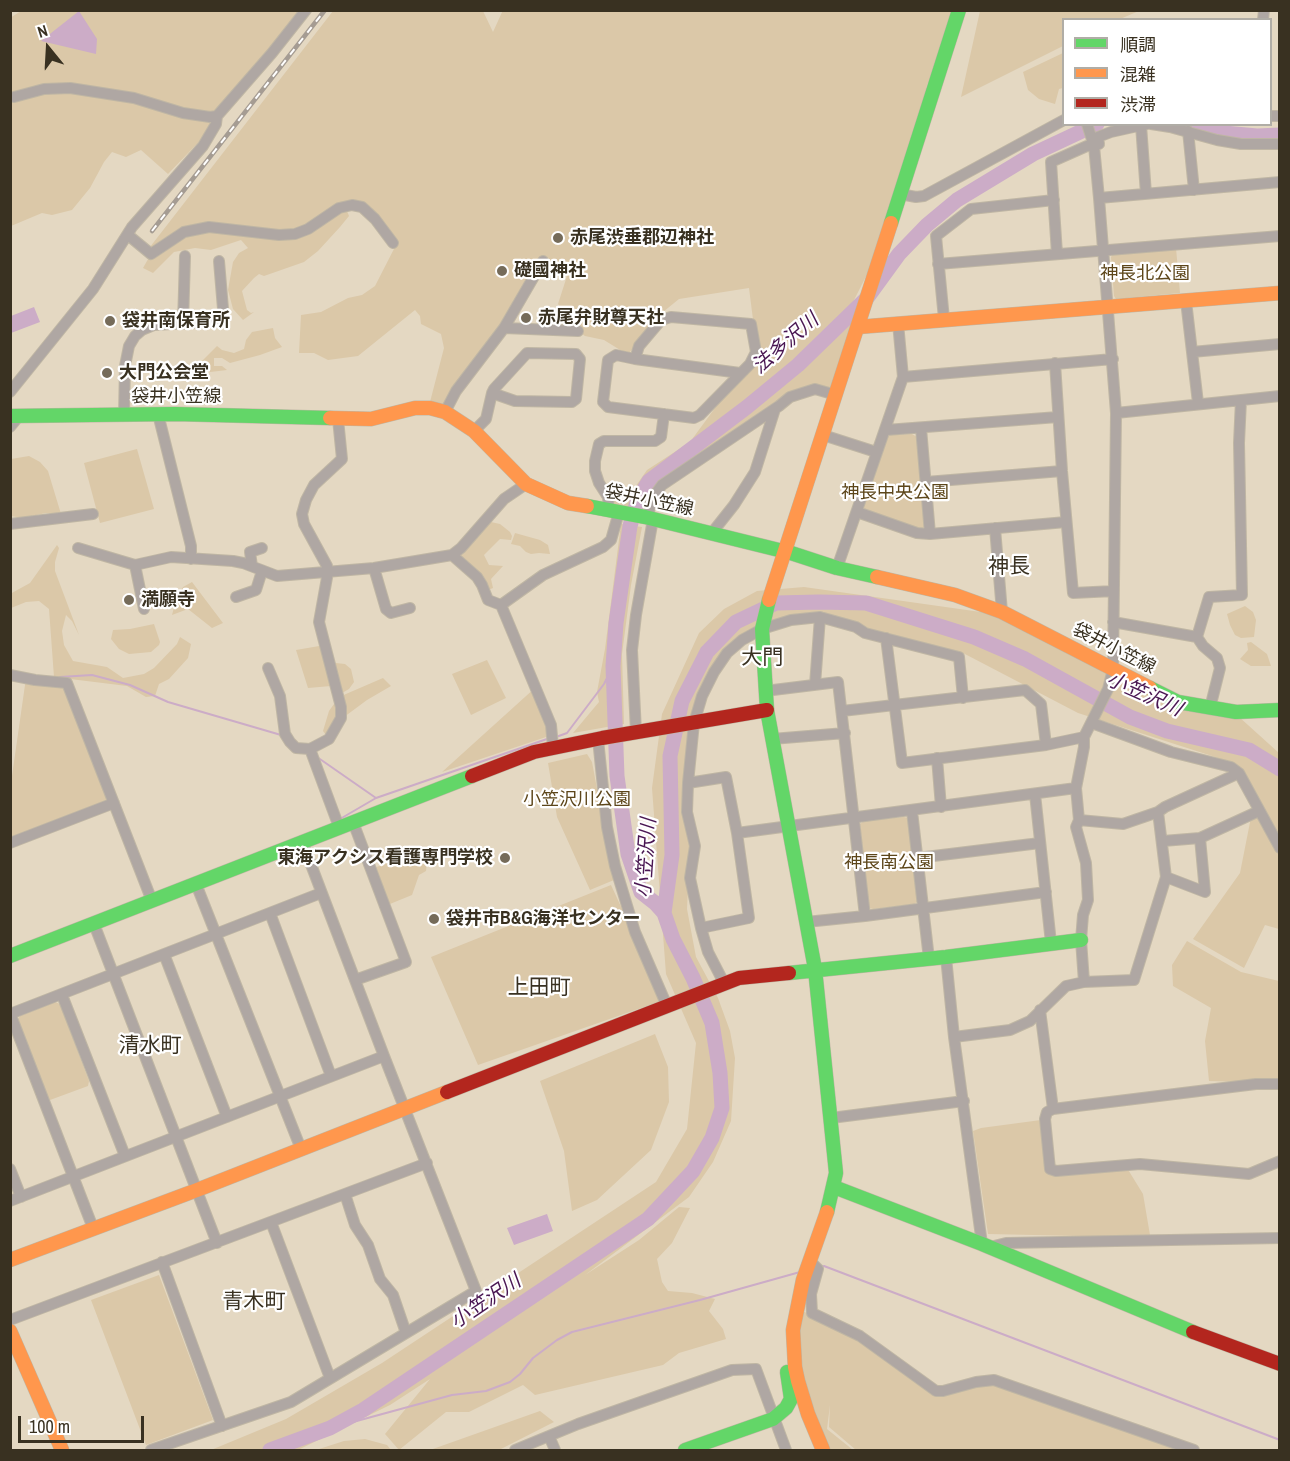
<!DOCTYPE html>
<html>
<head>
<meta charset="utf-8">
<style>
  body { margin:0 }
  #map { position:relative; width:1290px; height:1461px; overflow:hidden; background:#e4d8c2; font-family:"Archivo Narrow","Noto Sans JP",sans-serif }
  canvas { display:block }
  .frame { position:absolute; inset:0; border:12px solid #393121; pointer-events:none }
  .legend { position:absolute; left:1062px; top:18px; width:210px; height:108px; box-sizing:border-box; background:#fff; border:2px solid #b0ada6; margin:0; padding:8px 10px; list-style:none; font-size:18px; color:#393121 }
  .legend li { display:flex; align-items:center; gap:12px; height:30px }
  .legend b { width:30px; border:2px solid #b0ada6 }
  .north { position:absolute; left:18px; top:18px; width:60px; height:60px; -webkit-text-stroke:4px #fff; paint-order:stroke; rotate:342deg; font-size:16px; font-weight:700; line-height:24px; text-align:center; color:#393121 }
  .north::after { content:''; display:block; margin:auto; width:21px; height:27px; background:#393121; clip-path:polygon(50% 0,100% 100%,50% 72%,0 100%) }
  .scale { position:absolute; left:18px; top:1416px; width:126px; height:27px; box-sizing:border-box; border:3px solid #393121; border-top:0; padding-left:8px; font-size:18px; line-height:21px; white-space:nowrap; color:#393121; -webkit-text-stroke:4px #fff; paint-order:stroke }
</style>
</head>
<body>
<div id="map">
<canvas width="1290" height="1461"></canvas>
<div class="frame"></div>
<ul class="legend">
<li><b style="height:8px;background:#63d668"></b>順調</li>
<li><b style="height:8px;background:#ff974d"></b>混雑</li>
<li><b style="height:8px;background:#b3261e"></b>渋滞</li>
</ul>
<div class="north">N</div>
<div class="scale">100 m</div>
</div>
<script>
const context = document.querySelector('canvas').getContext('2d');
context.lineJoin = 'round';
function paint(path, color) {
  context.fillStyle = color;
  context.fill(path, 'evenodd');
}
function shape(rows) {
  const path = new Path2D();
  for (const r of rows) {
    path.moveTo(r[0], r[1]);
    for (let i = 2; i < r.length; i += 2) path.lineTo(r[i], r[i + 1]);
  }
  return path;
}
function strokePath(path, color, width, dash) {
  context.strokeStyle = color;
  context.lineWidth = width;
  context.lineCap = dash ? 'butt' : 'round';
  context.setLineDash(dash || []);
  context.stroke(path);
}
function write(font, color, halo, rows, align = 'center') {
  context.font = font + ' "Archivo Narrow","Noto Sans JP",sans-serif';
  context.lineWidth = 4.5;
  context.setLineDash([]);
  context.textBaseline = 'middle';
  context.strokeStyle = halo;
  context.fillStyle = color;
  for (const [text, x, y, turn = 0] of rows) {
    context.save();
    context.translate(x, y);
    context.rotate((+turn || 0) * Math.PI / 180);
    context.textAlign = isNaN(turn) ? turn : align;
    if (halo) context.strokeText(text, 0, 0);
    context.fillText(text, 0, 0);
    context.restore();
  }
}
const green = shape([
  [503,10,954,11,952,33,927,85,911,161,888,233,853,302,860,312,836,395,815,389,792,396,662,485,648,518,615,507,613,495,626,500,647,470,690,442,757,351,749,288,679,299,663,312,630,352,625,353,604,340,585,336,578,331,558,304,567,276,546,256,504,328,441,411,430,402,444,348,441,334,421,324,420,316,415,310,358,356,328,360,314,353,299,353,301,315,321,312,348,298,362,295,375,286,396,245,362,207,347,211,349,216,340,227,318,251,304,262,264,276,259,274,254,278,242,291,247,310,251,313,254,312,243,320,233,309,228,290,233,262,239,253,248,248,241,240,211,250,195,248,174,252,153,273,143,268,151,254,150,247,333,11,483,11,493,32],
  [21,11,306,11,217,116,183,113,216,124,168,174,141,150,126,157,112,152,104,162,90,188,72,210,52,215,42,213,11,226,10,18],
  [980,11,980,10,1139,11,1120,19,1064,20,1063,46,961,97],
  [1063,53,1063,88,1059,89,1055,104,1039,99,1028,90,1023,72],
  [1176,248,1180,293,1116,299,1114,296,1111,257,1113,254],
  [273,328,275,338,282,347,260,355,230,363,222,358,214,358,214,366,222,366,227,370,202,373,199,364,217,346,222,350,234,353,244,349,246,340,252,332],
  [912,434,917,437,924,527,921,531,861,508,888,435],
  [137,449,154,509,100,523,84,463],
  [29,456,40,462,48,471,61,514,46,513,22,518,11,516,11,459],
  [491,522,500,524,510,532,512,536,511,540,500,539,484,555,489,565,503,566,491,579,493,588,488,590,458,556,479,536,481,529],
  [621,524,642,527,631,585,622,654,624,724,573,733,599,702,597,692,605,649],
  [515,533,540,540,548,545,550,554,539,553,531,554,526,552,520,546,511,544],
  [57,545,59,548,55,562,55,571,79,635,72,621,66,615,62,631,64,645,73,661,107,667,123,678,144,674,154,668,177,644,180,637,191,644,188,658,169,679,159,684,155,696,146,697,127,686,54,677,49,609,39,601,26,602,11,608,10,594,30,583],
  [192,582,223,623,212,628,188,609,172,615,176,600,183,587],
  [804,587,1002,615,1147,694,1238,716,1279,753,1279,929,1265,925,1244,968,1193,939,1240,873,1254,802,1234,763,1078,713,963,653,863,632,810,615,753,630,733,648,707,685,690,752,690,846,687,909,696,957,718,998,730,1031,735,1058,731,1121,713,1162,689,1197,585,1275,639,1240,679,1207,690,1208,672,1243,657,1259,662,1282,668,1291,692,1293,715,1299,709,1311,723,1329,726,1339,679,1353,663,1365,535,1395,523,1385,469,1412,446,1412,399,1450,385,1434,430,1379,390,1405,298,1450,211,1450,286,1419,382,1363,656,1182,687,1129,696,1043,666,974,652,788,662,714,699,633,724,609,757,591],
  [1245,606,1253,612,1256,620,1254,637,1241,638,1235,635,1230,625,1227,614],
  [154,624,160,642,159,645,151,652,129,654,119,649,111,639,113,630,130,629],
  [1251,642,1267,654,1271,666,1251,666,1240,659,1248,650,1247,643],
  [325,645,331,669,336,663,345,664,351,669,354,682,349,689,335,697,331,686,308,688,296,650],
  [487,660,506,698,471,715,452,674],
  [26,678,67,683,109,805,11,838,11,783],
  [383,678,391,686,367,700,340,720,329,739,323,731,329,711,339,697],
  [536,687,552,735,442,772],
  [587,754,592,762,614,880,590,890,557,817,548,763],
  [904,817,908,818,917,902,914,904,873,909,869,908,860,824,864,821],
  [418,852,427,862,426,871,419,875,412,895,385,906,371,869],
  [611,885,664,1000,478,1065,431,957],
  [1187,941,1241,972,1279,981,1279,1083,1209,1081,1205,1041,1211,1008,1173,986,1172,965],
  [55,1002,60,1004,89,1081,88,1086,50,1100,47,1097,17,1021,20,1016],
  [655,1034,668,1067,669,1102,651,1150,597,1200,572,1211,564,1151,540,1081],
  [1041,1120,1047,1174,1127,1168,1143,1194,1151,1241,1079,1236,988,1234,973,1131,981,1128],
  [159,1275,213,1420,146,1445,91,1300],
  [796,1308,865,1340,936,1391,994,1380,1195,1450,856,1450,829,1427,830,1405,827,1429,853,1450,824,1450,805,1406],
  [540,1411,554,1422,499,1450,430,1450],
  [365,1439,387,1445,391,1450,316,1450,344,1441]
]);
const water = shape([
  [79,11,97,39,96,54,41,41],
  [34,307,40,322,11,333,11,316],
  [547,1214,553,1231,514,1245,507,1228]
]);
const stream = shape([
  [60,677,92,675,130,685,168,702,281,735],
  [556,737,567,733,604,684,613,666],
  [317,757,376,798],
  [1273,764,1280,763],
  [340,819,376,798,547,739],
  [820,1267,824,1266,1280,1440],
  [331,1428,452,1395,486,1391,510,1382,520,1374,533,1358,557,1340,572,1332,700,1300,800,1272]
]);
const river = shape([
  [1198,124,1224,133,1257,136,1280,135],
  [664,913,655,903,641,892,628,854,617,776,613,666,616,623,630,526,638,499,649,481,747,407,798,365,867,298,899,254,927,225,957,200,1033,154,1097,124],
  [270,1450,330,1428,363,1410,648,1219,693,1171,712,1138,722,1108,720,1073,712,1023,693,978,673,939,664,913,672,855,670,756,682,701,707,652,736,622,776,603,819,602,866,603,974,637,1025,659,1130,717,1167,731,1249,750,1280,769]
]);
const street = shape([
  [1263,20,1264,10],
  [14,97,44,89,70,88,134,98,183,113,210,117,217,116,272,53,306,10],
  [1270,116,1280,116],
  [1151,124,1170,127,1217,140,1241,144,1280,144],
  [1141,125,1146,194],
  [1188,131,1194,190],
  [900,194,916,197,924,196,1064,120],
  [1099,198,1280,182],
  [128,235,151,254,184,232,209,227,279,235,295,234,308,229,339,208,352,205,362,207,375,219,393,243],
  [1057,254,1051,162,1087,146,1099,144,1098,137,1111,132,1147,124],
  [938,264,1280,236],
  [1186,301,1198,403],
  [944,319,936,236,971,209,1054,200],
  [183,324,185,256],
  [504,328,578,331],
  [1192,352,1280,344],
  [635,359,639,346,661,320,671,317,751,324,756,352,750,364,700,415,694,418,608,407,603,402,608,360,616,355,635,359,740,373],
  [1055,363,1062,471,1073,593,1114,591],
  [903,377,1113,359],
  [10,392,93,289,132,227,203,146,216,124,217,116],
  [445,412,456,391,504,328,543,261],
  [1116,413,1280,396],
  [158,414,191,546,191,559],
  [124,415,125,366,129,346,135,336,142,330,154,325,224,321,219,261],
  [10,427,19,416],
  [921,428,930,534],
  [886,430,1058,417],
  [474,431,486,419,492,393,494,389,527,353,576,354,580,359,576,399,572,402,515,401,492,393],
  [823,435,876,452],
  [926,482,1062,471],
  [609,511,608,497,599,483,595,471,595,461,599,444,604,441,655,441,661,437,664,414],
  [857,512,917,533,930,534,1066,522],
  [648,518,651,500,662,485,779,406,790,397,815,389,836,395],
  [10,524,93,514],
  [995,528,1002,612],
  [711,534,734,505,755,472,775,409],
  [78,548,135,565,171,557,233,561,243,563,277,576,374,568,452,555,461,548,504,499,526,484],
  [452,555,477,577,482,585,488,600,501,605,543,575,603,547,611,540,619,512],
  [135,565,144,609],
  [252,566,250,552,262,548],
  [374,568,386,609,391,613,410,608],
  [837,568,903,377,898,323],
  [236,597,256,590,262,571],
  [501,605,551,725,553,747],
  [1113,622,1197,637],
  [886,638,902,763,1046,745,1084,737],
  [268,668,280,696,285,734,290,742,296,748,310,749,339,827],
  [10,675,35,680,67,683,152,901],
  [815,685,820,617],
  [765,691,838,682,865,916,1046,892],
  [1210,708,1220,668,1217,658,1203,646,1197,637,1209,597,1242,595,1239,443,1241,400],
  [842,711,1025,690,1041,704,1046,745],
  [1092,723,1171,752,1231,767,1239,773,1280,848],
  [636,732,632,650,636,615,653,519],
  [598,739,607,827,615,866,635,932,667,1006],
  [772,739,845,733],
  [310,749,329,739,341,718,341,707,319,622,328,572,327,566,304,524,302,514,306,500,314,485,342,459,338,419],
  [937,758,941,807],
  [688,783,694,723,702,696,714,672,727,653,742,640,762,629,791,620,820,617,856,627,865,633,959,657,963,698],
  [1035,794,1051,943],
  [912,811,929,959],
  [1079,820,1123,824,1158,812,1165,807,1239,773],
  [353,822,406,962,355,980],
  [737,833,1076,788],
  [1163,841,1200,838,1259,811],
  [10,843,114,803],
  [917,858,1040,843],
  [1166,877,1205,892,1200,838],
  [196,884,301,1149],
  [270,913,331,1076],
  [806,922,865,916],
  [94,924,217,1243],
  [701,928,749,918,737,833,726,777,688,783,687,812,695,846,690,878,701,928,708,952,724,983],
  [164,954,227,1117],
  [946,957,954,1037,982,1244],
  [1084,982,1081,940,1083,915,1088,900,1086,863,1076,827,1079,820,1076,788,1084,747,1084,737,1108,689,1113,669,1116,413,1099,198,1094,146,1087,124],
  [62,995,125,1156],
  [1040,1010,1053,1109,1256,1084,1280,1084],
  [10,1013,93,1228],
  [10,1014,321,893],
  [954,1037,1010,1030,1030,1021,1066,986,1084,982,1134,980,1166,877,1158,812],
  [1053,1109,1047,1112,1045,1119,1050,1169,1056,1171,1140,1164,1249,1174,1280,1161],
  [831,1118,964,1101],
  [10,1169,21,1197],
  [345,1194,355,1225,368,1245,380,1279,393,1295,406,1333],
  [10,1201,384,1056],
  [271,1222,330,1378],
  [990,1247,1006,1243,1280,1238],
  [810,1261,818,1269,811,1294,812,1313,860,1336,936,1391,943,1391,976,1382,994,1380,1194,1450],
  [162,1262,222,1426],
  [10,1320,427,1163],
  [549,1436,555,1450],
  [151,1450,291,1402,476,1291,384,1056,302,841],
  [515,1450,578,1424,732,1370,756,1369,786,1450]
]);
const fast = shape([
  [891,223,959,10],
  [10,416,175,414,330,418],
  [587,506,645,517,791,553,837,568,877,577],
  [769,600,762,629,767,710,815,969,836,1173,827,1212],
  [1150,688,1178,702,1236,712,1280,710],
  [10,956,472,776],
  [789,973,946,957,1081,940],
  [834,1187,982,1244,1193,1332],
  [685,1450,773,1419,786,1408,791,1399,787,1372]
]);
const slow = shape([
  [858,327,1280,293],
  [330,418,371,419,415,408,430,408,445,412,474,431,526,484,568,503,587,506],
  [877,577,955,595,1002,612,1150,688],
  [769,600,891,223],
  [10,1260,197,1190,447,1092],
  [10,1331,62,1450],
  [823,1450,808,1414,798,1381,795,1367,793,1330,803,1280,827,1212]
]);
const jam = shape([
  [472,776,534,752,602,738,767,710],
  [447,1092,739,978,789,973],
  [1193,1332,1280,1364]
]);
const rail = shape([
  [152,231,325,10]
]);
const markers = [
  [558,238,6,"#756b59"],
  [502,271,6,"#756b59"],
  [526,318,6,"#756b59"],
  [110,321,6,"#756b59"],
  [107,373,6,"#756b59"],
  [129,600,6,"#756b59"],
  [505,858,6,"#756b59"],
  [434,919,6,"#756b59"]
];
const poiNames = [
  ["赤尾渋垂郡辺神社",570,238],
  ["礎國神社",514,271],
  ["赤尾弁財尊天社",538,318],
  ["袋井南保育所",122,321],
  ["大門公会堂",119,373],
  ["満願寺",141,600],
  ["東海アクシス看護専門学校",493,858,"right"],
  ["袋井市B&G海洋センター",446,919]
];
const parkNames = [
  ["神長北公園",1145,274],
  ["神長中央公園",895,493],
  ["小笠沢川公園",577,800],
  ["神長南公園",889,863]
];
const streetNames = [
  ["袋井小笠線",176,397],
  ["袋井小笠線",649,501,12],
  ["袋井小笠線",1114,649,27]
];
const waterNames = [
  ["法多沢川",786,344,-41],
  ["小笠沢川",1144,695,24],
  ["小笠沢川",647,858,-86],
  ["小笠沢川",486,1302,-34]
];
const quarterNames = [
  ["神長",1009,567],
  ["大門",762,658],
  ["上田町",539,988],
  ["清水町",150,1046],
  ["青木町",254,1302]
];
paint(green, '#dbc8a8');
paint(water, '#ccacc7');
strokePath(stream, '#ccacc7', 2);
strokePath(river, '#ccacc7', 15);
strokePath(street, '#bfb6a4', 12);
strokePath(fast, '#bfb6a4', 15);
strokePath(slow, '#bfb6a4', 15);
strokePath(jam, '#bfb6a4', 15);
strokePath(street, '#afa7a3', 10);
strokePath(fast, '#63d668', 14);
strokePath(slow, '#ff974d', 14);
strokePath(jam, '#b3261e', 14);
strokePath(rail, '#a59c93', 4.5);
strokePath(rail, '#fff', 2, [7]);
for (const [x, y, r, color] of markers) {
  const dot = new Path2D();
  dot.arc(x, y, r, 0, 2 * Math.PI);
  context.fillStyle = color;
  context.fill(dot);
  strokePath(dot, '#fff', 2);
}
write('bold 18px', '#393121', '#fff', poiNames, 'left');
write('18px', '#5d461a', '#fff', parkNames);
write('18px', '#393121', '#fff', streetNames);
write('italic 20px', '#491652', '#fff', waterNames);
write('21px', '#393121', '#fff', quarterNames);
</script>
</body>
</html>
